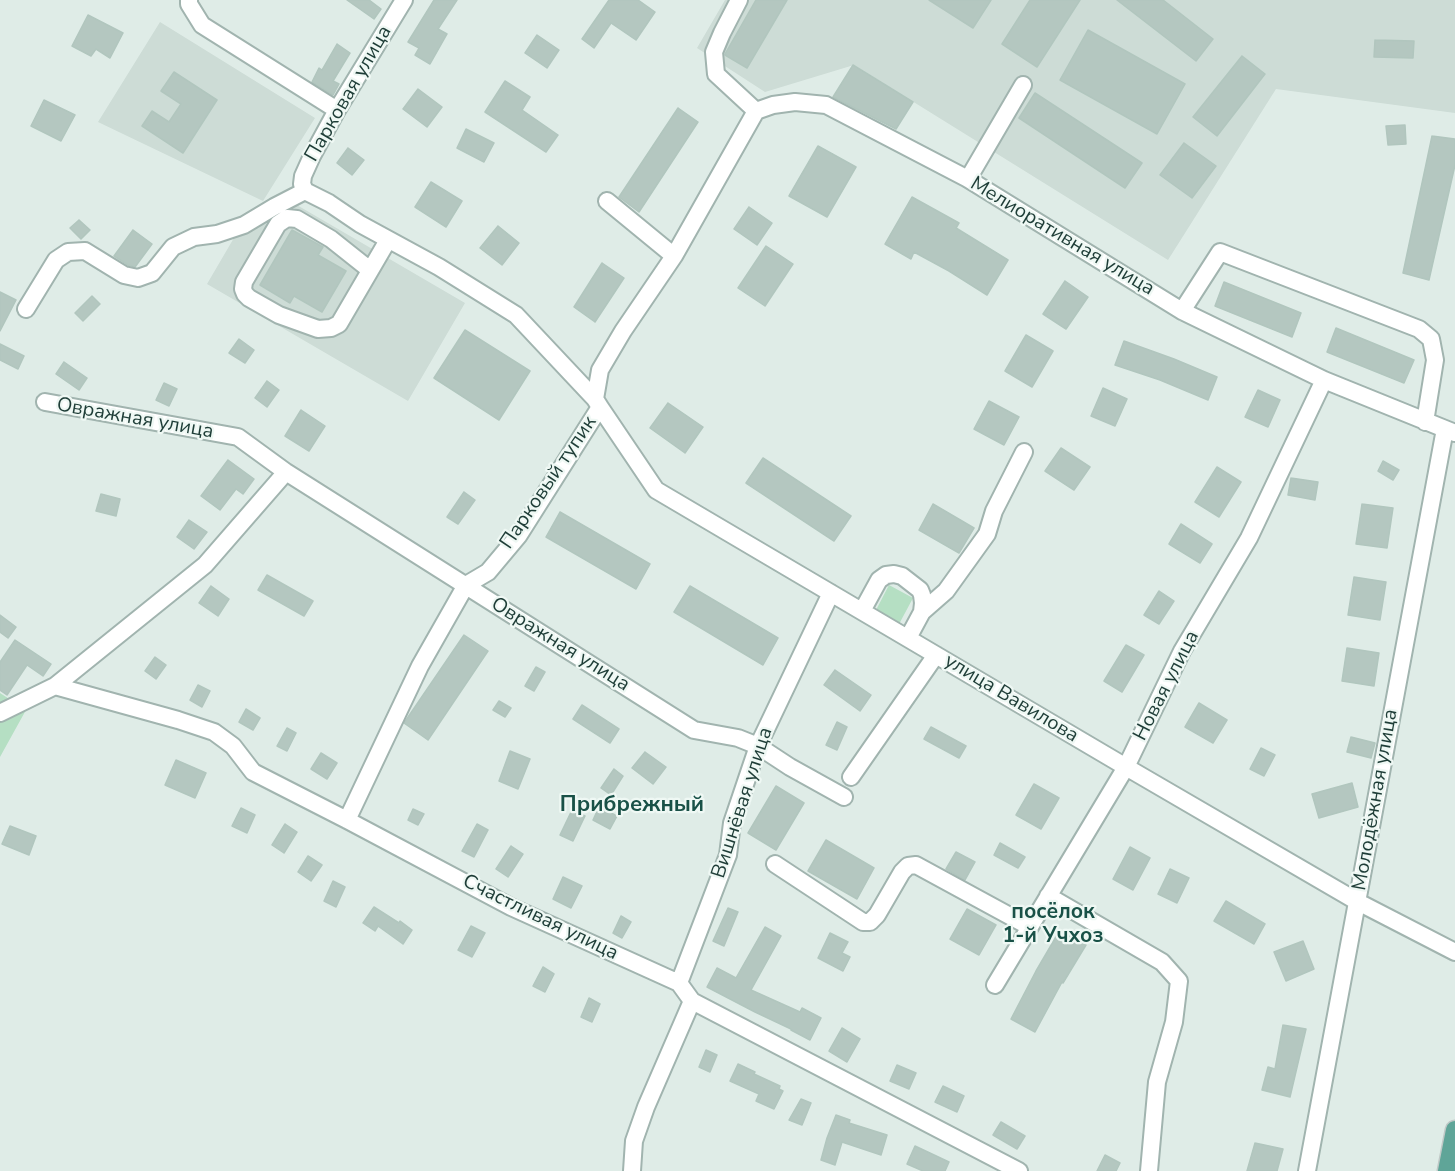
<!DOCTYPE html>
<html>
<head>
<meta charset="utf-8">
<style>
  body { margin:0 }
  canvas { display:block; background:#dfece7 }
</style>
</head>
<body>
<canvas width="1455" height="1171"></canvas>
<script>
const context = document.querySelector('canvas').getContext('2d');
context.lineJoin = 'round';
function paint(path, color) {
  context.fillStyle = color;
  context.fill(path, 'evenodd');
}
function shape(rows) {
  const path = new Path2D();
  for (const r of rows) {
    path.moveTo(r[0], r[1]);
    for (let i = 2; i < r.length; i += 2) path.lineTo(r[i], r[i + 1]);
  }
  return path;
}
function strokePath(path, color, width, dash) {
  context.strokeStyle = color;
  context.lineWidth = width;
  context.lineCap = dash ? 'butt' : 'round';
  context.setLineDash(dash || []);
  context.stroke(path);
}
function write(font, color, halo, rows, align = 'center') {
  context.font = font + ' "Nunito Sans",sans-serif';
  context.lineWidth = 4.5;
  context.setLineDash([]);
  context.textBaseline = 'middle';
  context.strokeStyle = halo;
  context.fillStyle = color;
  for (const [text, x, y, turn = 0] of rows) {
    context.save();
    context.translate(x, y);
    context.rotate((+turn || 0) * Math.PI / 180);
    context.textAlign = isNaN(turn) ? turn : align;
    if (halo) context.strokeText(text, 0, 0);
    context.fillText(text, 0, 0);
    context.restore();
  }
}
const built = shape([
  [725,0,1455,0,1455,113,1276,89,1168,260,854,65,765,92,697,48],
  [160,22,315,118,263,201,98,122],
  [290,201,465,303,408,401,207,284,238,231]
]);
const green = shape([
  [889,585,913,598,898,626,874,614],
  [0,693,26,710,0,757]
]);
const building = shape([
  [347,0,369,0,381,9,374,19,347,0],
  [434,0,457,0,438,29,447,34,430,64,415,55,419,48,408,42,434,0],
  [609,0,638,0,655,12,636,40,611,23,594,48,582,39,609,0],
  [756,0,787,0,747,68,725,55,725,54,756,0],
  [929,0,991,0,973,28,929,0],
  [1030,0,1080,0,1037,67,1002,44,1030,0],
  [1117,0,1163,0,1213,39,1196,61,1117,0],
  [88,15,123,33,110,58,96,49,91,56,72,46,88,15],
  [1088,30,1185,84,1157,134,1060,80,1088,30],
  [537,35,559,50,547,68,525,53,537,35],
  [1375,40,1414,41,1413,58,1374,57,1375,40],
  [337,44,350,53,333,81,339,84,333,95,312,82,319,68,322,70,337,44],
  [1242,56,1265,74,1217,136,1193,117,1242,56],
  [853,65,913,102,896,129,833,97,853,65],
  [174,72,217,100,183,153,142,126,152,111,169,122,181,104,161,91,174,72],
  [505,81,530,97,522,110,558,135,546,152,485,112,505,81],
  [418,89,442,107,427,127,403,109,418,89],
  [1035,93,1142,163,1125,188,1019,118,1035,93],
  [44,100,75,115,61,141,31,126,44,100],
  [678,108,698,122,639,212,619,197,678,108],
  [1405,125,1406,144,1388,145,1386,126,1405,125],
  [466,129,494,143,484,162,457,148,466,129],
  [1432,136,1455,139,1455,165,1429,280,1403,273,1432,136],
  [1184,143,1216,166,1192,198,1160,175,1184,143],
  [818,146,856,167,827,217,789,196,818,146],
  [348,148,364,160,352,175,337,163,348,148],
  [431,182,462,201,446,227,415,207,431,182],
  [912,197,959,223,956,228,1008,260,987,295,949,271,914,252,911,259,885,244,912,197],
  [749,207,772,223,757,245,734,229,749,207],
  [79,220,90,230,81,239,70,228,79,220],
  [498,226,519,243,502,265,480,248,498,226],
  [133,230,152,244,135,267,128,265,114,256,133,230],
  [292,230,323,247,318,255,346,271,322,312,294,296,290,303,260,285,292,230],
  [766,246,793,264,765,306,738,288,766,246],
  [602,263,624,278,595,322,574,307,602,263],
  [1065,281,1088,297,1066,329,1043,314,1065,281],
  [1224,282,1301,313,1292,337,1215,306,1224,282],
  [0,292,16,300,0,331,0,292],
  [92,296,100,304,83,321,75,313,92,296],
  [1336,328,1414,360,1404,383,1327,352,1336,328],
  [465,330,530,371,499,420,434,378,465,330],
  [1026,335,1053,351,1032,387,1005,371,1026,335],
  [239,339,254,350,245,363,229,353,239,339],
  [1124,341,1174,359,1217,377,1208,400,1160,380,1115,365,1124,341],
  [0,344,24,356,18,369,0,360,0,344],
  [64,362,87,378,79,390,56,374,64,362],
  [267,381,279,390,267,407,255,398,267,381],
  [164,383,177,389,169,406,156,400,164,383],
  [1103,388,1127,399,1115,426,1091,416,1103,388],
  [1258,390,1280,400,1268,427,1245,417,1258,390],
  [989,401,1019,417,1004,445,974,429,989,401],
  [668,403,703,427,685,453,650,428,668,403],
  [301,410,325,426,309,451,285,436,301,410],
  [1061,448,1090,467,1074,490,1045,471,1061,448],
  [763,458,851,516,834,541,746,483,763,458],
  [228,460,254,479,243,494,236,489,220,510,201,496,228,460],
  [1383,461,1399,470,1393,480,1378,471,1383,461],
  [1217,467,1241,482,1219,517,1195,502,1217,467],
  [1291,478,1318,482,1315,500,1288,495,1291,478],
  [464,492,475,500,458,524,447,517,464,492],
  [101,494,120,499,116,516,96,511,101,494],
  [933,504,974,528,959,553,919,530,933,504],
  [1362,504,1393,508,1387,548,1356,544,1362,504],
  [560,512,650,564,636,589,546,537,560,512],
  [189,520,207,532,194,549,177,537,189,520],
  [1181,524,1212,544,1200,563,1169,544,1181,524],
  [267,575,313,601,304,616,258,590,267,575],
  [1354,577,1386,582,1380,620,1348,615,1354,577],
  [211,586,229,599,218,616,199,603,211,586],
  [690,586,778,638,763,665,674,612,690,586],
  [1159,591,1174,601,1159,624,1144,615,1159,591],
  [0,615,16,627,8,638,0,632,0,615],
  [464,635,488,651,428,740,404,723,464,635],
  [15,640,51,664,43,676,27,665,7,695,0,690,0,662,15,640],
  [1126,645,1144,655,1122,692,1104,681,1126,645],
  [1347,648,1379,653,1374,686,1342,681,1347,648],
  [155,657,166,665,156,679,145,671,155,657],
  [536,667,545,672,534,691,525,686,536,667],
  [835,670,871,695,860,711,824,685,835,670],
  [198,685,210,691,202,707,190,700,198,685],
  [499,701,511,708,505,717,493,710,499,701],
  [1199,703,1227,720,1213,743,1185,727,1199,703],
  [582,705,619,729,610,743,573,719,582,705],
  [246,709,260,718,253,730,239,722,246,709],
  [837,722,847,727,837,750,826,745,837,722],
  [931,727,966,746,959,758,924,739,931,727],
  [287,728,296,733,287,751,277,746,287,728],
  [1351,737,1375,743,1371,758,1347,752,1351,737],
  [1261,748,1275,755,1264,776,1250,769,1261,748],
  [510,751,530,759,518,789,499,781,510,751],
  [645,752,666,767,653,784,632,768,645,752],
  [321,753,337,763,327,779,311,769,321,753],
  [176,760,206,773,195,798,165,785,176,760],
  [614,769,623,776,611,795,601,788,614,769],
  [1352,783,1358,807,1319,818,1312,794,1352,783],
  [1034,784,1059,798,1041,829,1016,815,1034,784],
  [776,786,804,803,776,850,748,833,776,786],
  [599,807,617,816,610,829,593,820,599,807],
  [241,808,255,815,247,833,232,826,241,808],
  [413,809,424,814,418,825,408,820,413,809],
  [572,810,585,816,573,841,560,835,572,810],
  [285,824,297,832,284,853,272,845,285,824],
  [477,824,488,830,474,857,462,851,477,824],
  [10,826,36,836,29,855,2,844,10,826],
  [826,840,874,868,857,899,808,871,826,840],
  [1000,843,1025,857,1018,868,994,855,1000,843],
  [511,846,523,854,508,877,496,869,511,846],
  [1130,847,1150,858,1133,890,1113,879,1130,847],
  [956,852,975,862,965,880,946,869,956,852],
  [308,856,322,865,311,881,298,872,308,856],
  [1170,869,1189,878,1177,903,1158,894,1170,869],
  [563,877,582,886,571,908,553,899,563,877],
  [333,881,345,887,336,907,324,901,333,881],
  [1226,901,1265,924,1254,944,1214,921,1226,901],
  [374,907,399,923,400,921,412,930,403,944,378,926,375,931,363,923,374,907],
  [728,908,738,912,724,946,713,941,728,908],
  [967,909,996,925,979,955,950,939,967,909],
  [621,916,631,922,622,938,613,933,621,916],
  [471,926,485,933,472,957,458,950,471,926],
  [765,927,781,936,751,990,800,1012,802,1008,821,1018,810,1040,791,1030,791,1029,755,1012,707,987,717,968,736,978,765,927],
  [1060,930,1086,945,1063,983,1062,982,1035,1032,1011,1019,1036,971,1060,930],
  [830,933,848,942,842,953,850,957,843,971,818,958,830,933],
  [1303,941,1314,969,1286,981,1274,952,1303,941],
  [543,967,554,974,545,992,533,986,543,967],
  [589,998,600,1004,592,1022,581,1017,589,998],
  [1283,1025,1306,1029,1290,1097,1262,1090,1268,1067,1275,1069,1283,1025],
  [842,1028,860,1039,847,1062,829,1051,842,1028],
  [706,1050,717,1055,710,1072,699,1067,706,1050],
  [738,1064,755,1072,754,1074,780,1086,779,1089,783,1091,774,1109,756,1101,759,1094,730,1081,738,1064],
  [897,1065,916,1073,909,1089,890,1081,897,1065],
  [943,1086,964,1096,957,1112,935,1102,943,1086],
  [801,1099,811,1103,802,1125,789,1120,801,1099],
  [836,1115,850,1120,849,1123,887,1135,881,1155,842,1142,835,1165,821,1160,827,1138,836,1115],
  [1001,1122,1025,1136,1017,1149,993,1135,1001,1122],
  [1255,1143,1283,1149,1277,1171,1247,1171,1255,1143],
  [915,1146,949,1162,945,1171,923,1171,907,1164,915,1146],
  [1105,1155,1120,1163,1116,1171,1097,1171,1105,1155]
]);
const minor = shape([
  [189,0,189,4,202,25,337,110],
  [739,0,722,33,714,52,716,74,756,111,773,105,795,102,826,105,968,179,1182,311,1324,380,1455,433],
  [968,179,1023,85],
  [305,191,329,203,360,224,439,267,516,315,595,399],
  [305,191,302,184,303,176,312,156,337,110,404,0],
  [607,201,674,256],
  [370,270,331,239,297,219,287,218,278,224,244,282,243,289,245,294,249,298,279,315,318,329,331,328,339,324,388,240],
  [26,309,56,260,68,252,85,251,124,275,138,278,152,273,173,247,194,237,217,234,244,225,274,207,305,191],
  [1182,311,1220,252,1419,329,1431,339,1435,360,1425,422],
  [45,402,238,437,286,472,694,730,738,738,758,746,790,767,844,797],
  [600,407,656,490,1126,767,1358,902,1455,952],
  [862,611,879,580,886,575,894,574,902,576,920,590,922,595,923,603,922,612,908,638],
  [922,612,946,591,987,534,994,511,1024,452],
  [55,686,178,720,214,732,233,746,253,772,347,820,511,907,679,983,692,1001,1019,1171],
  [0,713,55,686,205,565,286,472],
  [851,777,936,655],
  [347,820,420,666,466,585,488,572,519,535,600,407,595,399,600,370,623,331,674,256,756,111],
  [775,864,863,922,870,922,877,915,902,872,908,866,916,865,1030,927],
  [1048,896,1162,962,1179,981,1174,1022,1157,1082,1149,1171],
  [679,983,728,855,732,823,758,746,831,593],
  [995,985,1126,767,1182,651,1249,538,1324,380],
  [632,1171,634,1141,646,1107,692,1001],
  [1307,1171,1445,429]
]);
const major = shape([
  [1447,1171,1455,1130]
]);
const streetNames = [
  ["Парковая улица",349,94,-60],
  ["Мелиоративная улица",1062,237,31],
  ["Овражная улица",135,419,10],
  ["Парковый тупик",549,483,-56],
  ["Овражная улица",560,645,32],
  ["Новая улица",1167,686,-63],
  ["улица Вавилова",1011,699,31],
  ["Молодёжная улица",1376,800,-80],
  ["Вишнёвая улица",743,803,-72],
  ["Счастливая улица",540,918,26]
];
const neighbourhoodNames = [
  ["посёлок",1053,913],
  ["1-й Учхоз",1053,937]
];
const quarterNames = [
  ["Прибрежный",632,806]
];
paint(built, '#cddcd6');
paint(green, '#b5dfc3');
paint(building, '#b4c7c0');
strokePath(building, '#b1c6be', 1.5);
strokePath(minor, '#a1b4af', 20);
strokePath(major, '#c0c9c7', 21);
strokePath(minor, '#fff', 16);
strokePath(major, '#5fa598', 18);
write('20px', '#1e3d37', '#eff8f4', streetNames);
write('bold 21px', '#195147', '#eff8f4', neighbourhoodNames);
write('bold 22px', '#195147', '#eff8f4', quarterNames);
</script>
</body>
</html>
